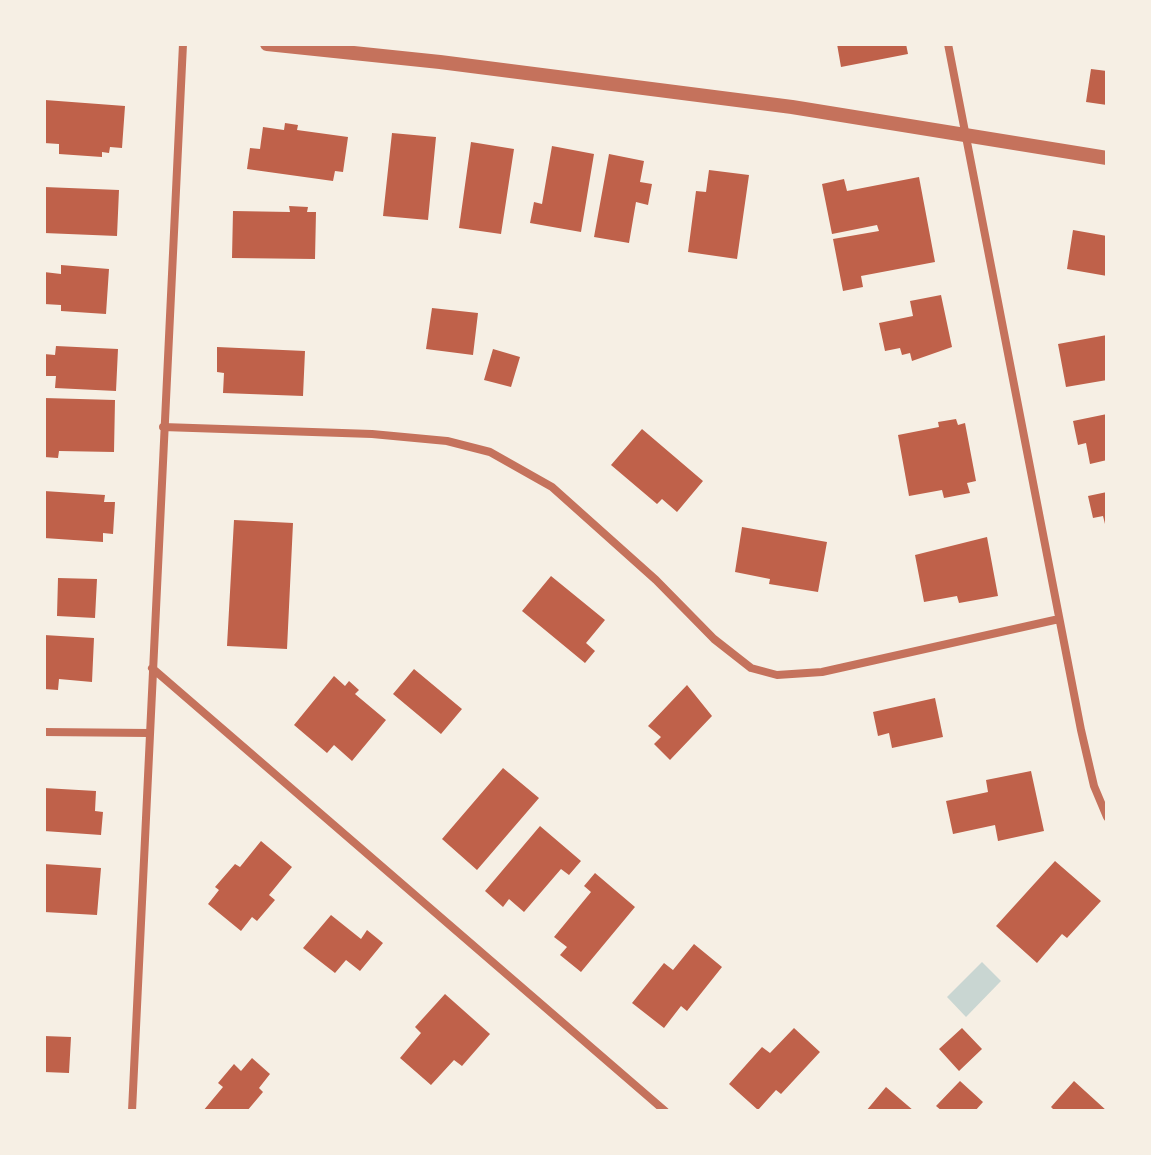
<!DOCTYPE html>
<html>
<head>
<meta charset="utf-8">
<style>
  body { margin:0 }
  #map { position:relative; width:1151px; height:1155px; overflow:hidden; background:#f6efe4; font-family:Karla,sans-serif }
  canvas { display:block }
  .frame { position:absolute; inset:0; border:46px solid #f6efe4; pointer-events:none }
</style>
</head>
<body>
<div id="map">
<canvas width="1151" height="1155"></canvas>
<div class="frame"></div>
</div>
<script>
const context = document.querySelector('canvas').getContext('2d');
context.lineJoin = 'round';
function paint(path, color) {
  context.fillStyle = color;
  context.fill(path, 'evenodd');
}
function shape(rows) {
  const path = new Path2D();
  for (const r of rows) {
    path.moveTo(r[0], r[1]);
    for (let i = 2; i < r.length; i += 2) path.lineTo(r[i], r[i + 1]);
  }
  return path;
}
function strokePath(path, color, width, dash) {
  context.strokeStyle = color;
  context.lineWidth = width;
  context.lineCap = dash ? 'butt' : 'round';
  context.setLineDash(dash || []);
  context.stroke(path);
}
const water = shape([
  [982,962,1001,981,966,1017,947,997]
]);
const building = shape([
  [837,44,906,44,908,54,841,67],
  [1091,69,1107,71,1107,105,1086,102],
  [45,100,125,106,122,148,110,147,109,153,102,152,102,157,59,154,59,144,44,143],
  [285,123,298,125,297,130,348,137,343,172,335,171,333,181,247,169,250,148,260,149,263,127,284,130],
  [392,133,436,137,428,220,383,216],
  [471,142,514,149,501,234,459,228],
  [552,146,594,154,581,232,530,223,534,202,542,204],
  [609,154,644,161,640,182,652,184,648,205,636,202,629,243,594,237],
  [709,170,749,175,737,259,688,252,696,191,706,192],
  [919,177,935,262,861,276,863,287,843,291,833,239,879,231,877,225,832,234,822,184,844,179,847,191],
  [44,187,119,190,117,236,44,233],
  [289,206,308,207,307,212,316,212,315,259,232,258,233,211,290,212],
  [1073,230,1107,236,1107,276,1067,269],
  [61,265,109,269,106,314,61,311,61,305,44,304,44,272,61,274],
  [941,295,952,347,912,361,910,353,902,355,900,348,885,351,879,323,913,316,910,301],
  [432,308,478,313,473,355,426,349],
  [1107,335,1107,380,1066,387,1058,344],
  [56,346,118,349,116,391,55,388,56,376,44,376,44,354,55,355],
  [217,347,305,351,303,396,223,393,224,373,217,372],
  [493,349,520,357,511,387,484,380],
  [44,398,115,400,114,452,59,451,58,458,44,457],
  [1107,414,1107,460,1090,464,1086,443,1078,445,1073,421],
  [956,419,958,425,965,423,976,481,967,483,970,493,944,498,942,490,909,496,898,435,939,427,938,422],
  [642,429,703,481,677,512,662,499,657,504,611,465],
  [44,491,105,495,104,502,115,502,113,534,103,533,103,542,44,538],
  [1107,492,1107,528,1106,528,1103,516,1093,518,1088,496],
  [234,520,293,523,287,649,227,646],
  [742,527,827,542,818,592,769,584,770,579,735,572],
  [987,537,998,596,959,603,957,596,924,602,915,555],
  [551,576,605,620,586,643,595,651,585,663,522,611],
  [58,578,97,579,95,618,57,616],
  [44,635,94,638,92,682,59,679,58,690,44,689],
  [414,669,462,709,441,734,393,694],
  [334,676,345,686,349,681,359,690,355,694,386,720,352,761,334,745,327,753,294,725],
  [687,685,712,716,670,760,654,744,661,737,648,726],
  [935,698,943,737,892,748,889,733,878,736,873,712],
  [503,768,539,798,477,870,442,839],
  [1031,771,1044,831,998,841,995,825,953,834,946,801,988,792,986,780],
  [44,788,96,791,95,811,103,812,101,835,44,831],
  [540,826,581,861,569,875,561,869,524,912,509,899,503,907,485,891],
  [261,841,292,867,269,895,275,900,257,921,252,917,241,931,208,904,219,890,215,887,235,864,240,867],
  [1055,861,1101,901,1067,938,1062,934,1037,963,996,926],
  [44,864,101,868,97,915,44,912],
  [595,873,635,907,581,972,560,955,567,947,554,937,591,892,584,886],
  [331,915,361,939,367,930,383,943,360,971,346,960,335,973,303,948],
  [694,944,722,967,687,1011,681,1006,664,1028,632,1003,664,963,673,970],
  [445,994,490,1034,462,1066,454,1060,431,1085,400,1058,421,1033,415,1027],
  [794,1028,820,1052,781,1094,776,1090,758,1110,729,1084,762,1047,770,1053],
  [962,1028,982,1049,959,1071,939,1049],
  [44,1036,71,1037,69,1073,44,1072],
  [252,1058,270,1074,259,1088,263,1092,247,1111,203,1111,223,1087,218,1083,234,1064,241,1071],
  [960,1081,983,1102,975,1111,942,1111,936,1106],
  [1074,1081,1107,1111,1055,1111,1051,1107],
  [886,1087,914,1111,866,1111]
]);
const minor = shape([
  [948,44,1081,730,1094,786,1107,817],
  [163,427,372,434,447,441,490,452,552,487,656,580,714,639,751,668,777,675,822,672,1059,619],
  [152,668,665,1111],
  [44,732,149,733],
  [132,1111,183,44]
]);
const tertiary = shape([
  [267,44,440,62,792,107,1107,158]
]);
paint(water, '#c9d6d2');
paint(building, '#bf614a');
strokePath(minor, '#c5725c', 8);
strokePath(tertiary, '#c5725c', 14);
</script>
</body>
</html>
